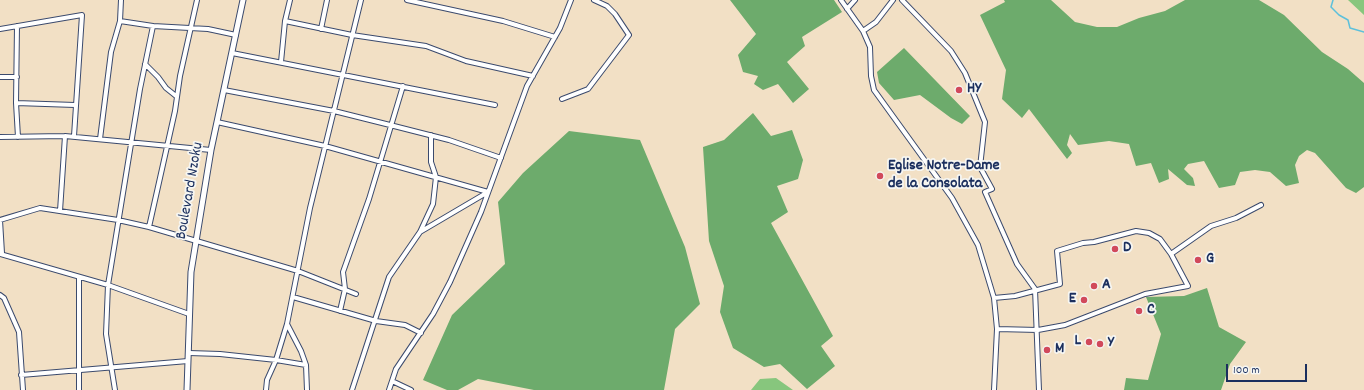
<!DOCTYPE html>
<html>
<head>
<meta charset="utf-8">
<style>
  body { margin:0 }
  #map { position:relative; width:1364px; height:390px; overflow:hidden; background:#f2e0c5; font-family:Dekko,sans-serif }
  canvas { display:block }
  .scale { position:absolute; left:1226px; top:364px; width:81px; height:18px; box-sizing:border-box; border:2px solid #1b2f5e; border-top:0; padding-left:5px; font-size:12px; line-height:14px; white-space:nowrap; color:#1b2f5e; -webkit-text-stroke:3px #f6f6f2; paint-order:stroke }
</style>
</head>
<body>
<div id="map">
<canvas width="1364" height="390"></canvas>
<div class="scale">100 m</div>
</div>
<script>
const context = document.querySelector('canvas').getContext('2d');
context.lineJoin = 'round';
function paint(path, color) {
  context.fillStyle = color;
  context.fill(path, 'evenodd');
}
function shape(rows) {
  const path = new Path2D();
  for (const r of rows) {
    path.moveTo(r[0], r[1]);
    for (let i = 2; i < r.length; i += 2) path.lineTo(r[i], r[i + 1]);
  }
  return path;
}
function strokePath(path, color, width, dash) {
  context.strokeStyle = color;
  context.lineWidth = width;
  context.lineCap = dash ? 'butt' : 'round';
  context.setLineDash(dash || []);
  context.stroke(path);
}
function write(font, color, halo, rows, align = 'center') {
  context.font = font + ' Dekko,sans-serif';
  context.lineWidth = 3.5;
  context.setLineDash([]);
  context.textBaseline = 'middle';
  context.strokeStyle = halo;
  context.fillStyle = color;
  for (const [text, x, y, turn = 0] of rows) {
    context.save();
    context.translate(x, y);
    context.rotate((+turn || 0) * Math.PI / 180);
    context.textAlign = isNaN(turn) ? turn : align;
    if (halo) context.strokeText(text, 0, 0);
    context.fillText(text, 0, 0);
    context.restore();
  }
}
const green = shape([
  [1348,0,1364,0,1364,15],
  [776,378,793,390,751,390,760,379]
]);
const forest = shape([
  [730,0,834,0,842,12,802,37,805,46,787,62,809,89,793,103,778,84,763,90,754,84,758,76,743,72,738,55,756,34],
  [1004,0,1051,0,1075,22,1097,27,1117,27,1139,18,1165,11,1185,0,1259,0,1284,15,1322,52,1348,69,1364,83,1364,187,1356,193,1346,188,1315,153,1307,150,1299,156,1295,165,1299,183,1286,186,1270,172,1255,170,1240,172,1235,185,1219,188,1204,161,1188,164,1184,169,1193,178,1195,186,1187,185,1168,169,1169,179,1159,183,1151,163,1136,166,1129,144,1109,141,1078,145,1070,134,1067,145,1072,153,1067,159,1029,109,1022,118,1002,99,1006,70,980,15,1005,2],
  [904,48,970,116,962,124,951,118,920,95,894,100,879,83,877,72],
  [753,113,771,136,792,130,803,160,798,179,777,186,788,212,771,223,833,336,821,346,835,366,807,389,780,364,764,367,733,348,720,312,724,286,709,241,703,147,724,140],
  [569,131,640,140,685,247,700,304,675,329,664,390,534,390,478,379,458,390,447,390,423,380,452,315,505,264,498,202,523,173],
  [1207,288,1219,327,1246,342,1230,364,1221,390,1124,390,1126,378,1148,380,1161,334,1146,297,1184,296]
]);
const stream = shape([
  [1333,0,1331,7,1339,15,1348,20,1350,28,1364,32]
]);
const minor = shape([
  [407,0,503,21,555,37],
  [841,0,863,31,870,47,871,76,874,90,952,198,978,245,994,298,997,329,994,390],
  [902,0,951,51,965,73,985,122,980,167,992,189,985,192,1017,264,1035,289,1039,390],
  [847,9,855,0],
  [120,21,153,26,208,29,236,35],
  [285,21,352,35,426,46,466,61,533,76],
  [17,26,16,103,18,137],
  [0,29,82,15,74,136],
  [321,29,327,0],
  [863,31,876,22,893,0],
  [232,53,495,105],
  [281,62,285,21,290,0],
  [145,64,158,77,166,88,176,96],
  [0,77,17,77],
  [224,90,334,111,390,125,449,140,501,158],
  [562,99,588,89,629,35,615,14,607,6,594,0],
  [16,103,75,105],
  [217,122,325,146,488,192],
  [0,137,65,136,211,150],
  [100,139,111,52,120,21,121,0],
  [60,211,65,136],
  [0,220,40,208,118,220,149,227,298,271,356,294],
  [0,220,2,253],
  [149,227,175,111,180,76,197,0],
  [420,232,488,192],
  [0,254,108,285,189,314],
  [79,277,79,390],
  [0,295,4,298,19,332,23,390],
  [293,297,376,321,405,325,421,333],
  [994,298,1015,296,1060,284,1057,251,1083,243,1094,242,1136,231,1149,233,1160,239,1171,254],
  [340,311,345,289,343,272,369,199,403,86],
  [997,329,1038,330,1065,325,1145,294,1188,286,1171,254,1211,226,1236,218,1261,205],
  [189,353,220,354,276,360,306,365],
  [21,375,188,361],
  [392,381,411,390],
  [115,390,106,334,108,285,140,89,153,26],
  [266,390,267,380,276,360,287,324],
  [307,390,306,365,301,351,287,324,310,208,361,0],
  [352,390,389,277,420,232,433,204,436,177,431,162,431,135],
  [389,390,396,369,433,314,450,282,481,212,527,86,560,28,571,0]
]);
const tertiary = shape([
  [187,390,191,272,211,150,243,0]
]);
const markers = [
  [959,90,4,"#d1495b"],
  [880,176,4,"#d1495b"],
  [1115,249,4,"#d1495b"],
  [1198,260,4,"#d1495b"],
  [1094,286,4,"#d1495b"],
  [1084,300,4,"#d1495b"],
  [1139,311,4,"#d1495b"],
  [1089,342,4,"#d1495b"],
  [1100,344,4,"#d1495b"],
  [1047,350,4,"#d1495b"]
];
const poiNames = [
  ["HY",967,90],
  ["Eglise Notre-Dame",888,167],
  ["de la Consolata",888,185],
  ["D",1123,249],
  ["G",1206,260],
  ["A",1102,286],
  ["E",1076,300,"right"],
  ["C",1147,311],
  ["L",1081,342,"right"],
  ["Y",1108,344],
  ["M",1055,350]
];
const streetNames = [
  ["Boulevard Nzoku",191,191,-80]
];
paint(green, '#87c67d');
paint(forest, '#6dab6c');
strokePath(stream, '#5dc0db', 1.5);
strokePath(minor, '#3b4a6d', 6);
strokePath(tertiary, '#3b4a6d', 7);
strokePath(minor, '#fff', 4);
strokePath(tertiary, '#fff', 5);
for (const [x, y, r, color] of markers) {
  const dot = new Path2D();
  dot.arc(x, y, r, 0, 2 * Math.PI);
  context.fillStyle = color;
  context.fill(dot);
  strokePath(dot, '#f6f6f2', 1.5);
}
write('bold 16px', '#1b2f5e', '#f6f6f2', poiNames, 'left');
write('16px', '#1b2f5e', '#f6f6f2', streetNames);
</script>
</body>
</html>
